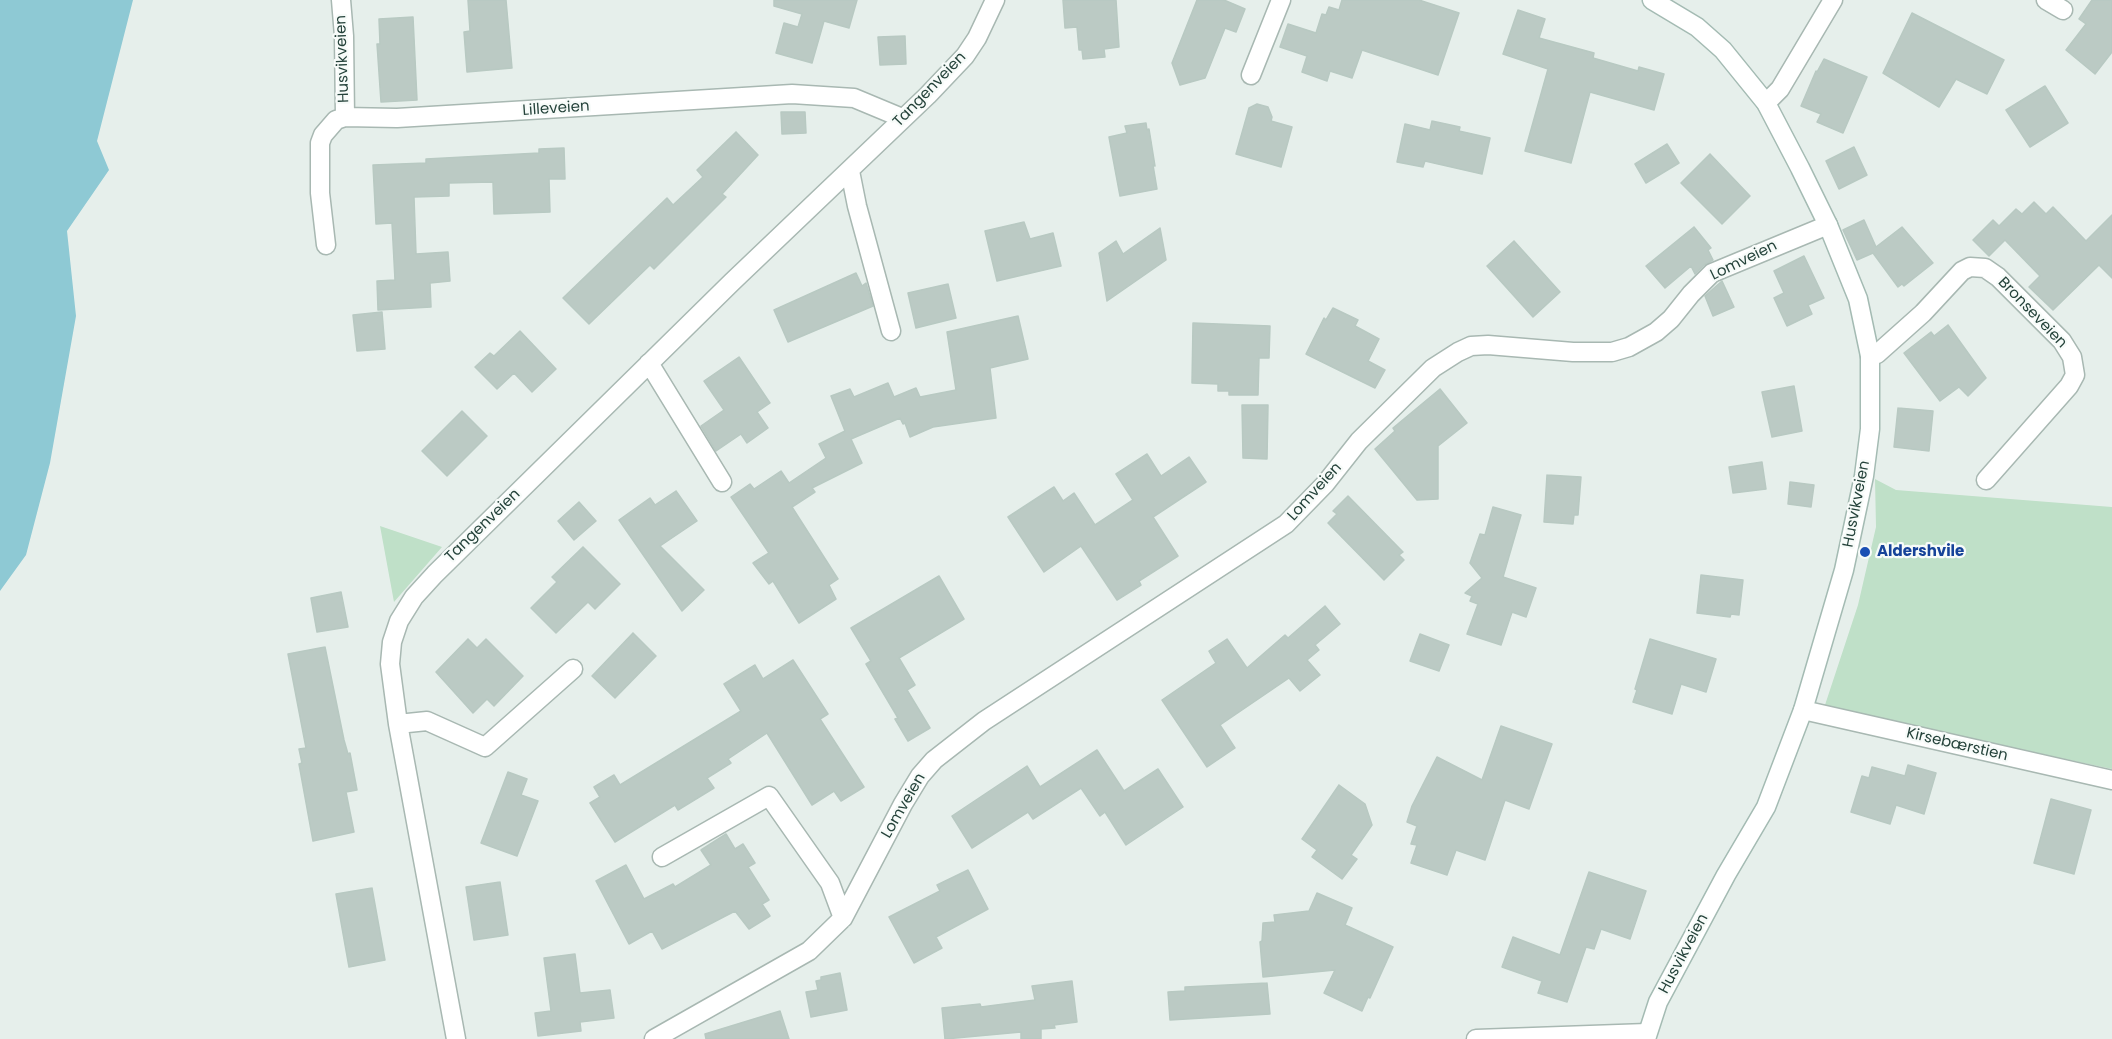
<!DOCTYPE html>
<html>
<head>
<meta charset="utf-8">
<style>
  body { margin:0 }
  canvas { display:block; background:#e6efeb }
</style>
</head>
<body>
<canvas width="2112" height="1039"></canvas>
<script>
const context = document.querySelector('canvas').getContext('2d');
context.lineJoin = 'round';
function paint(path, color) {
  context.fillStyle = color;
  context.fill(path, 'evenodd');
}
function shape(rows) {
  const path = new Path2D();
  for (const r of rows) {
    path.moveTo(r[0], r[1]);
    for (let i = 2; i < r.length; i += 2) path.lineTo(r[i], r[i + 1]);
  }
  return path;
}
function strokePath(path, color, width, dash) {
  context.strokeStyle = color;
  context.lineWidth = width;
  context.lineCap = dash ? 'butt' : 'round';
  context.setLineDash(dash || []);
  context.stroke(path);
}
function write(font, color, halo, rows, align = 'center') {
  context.font = font + ' Poppins,sans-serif';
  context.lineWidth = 4.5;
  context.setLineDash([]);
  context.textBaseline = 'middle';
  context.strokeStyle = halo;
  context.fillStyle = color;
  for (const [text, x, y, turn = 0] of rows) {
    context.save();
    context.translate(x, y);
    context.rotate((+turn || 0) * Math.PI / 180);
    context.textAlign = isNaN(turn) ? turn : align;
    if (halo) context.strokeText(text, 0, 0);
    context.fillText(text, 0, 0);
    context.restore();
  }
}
const green = shape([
  [1875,479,1896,490,2112,507,2112,769,1824,708,1858,605,1876,527],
  [380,526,442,547,394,602]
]);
const water = shape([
  [0,0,133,0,97,141,109,170,67,231,76,316,50,463,26,555,0,591]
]);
const building = shape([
  [468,0,506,0,512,68,467,72,464,32,470,31,468,0],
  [774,0,857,0,849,28,824,21,812,63,776,53,784,23,798,27,802,14,774,6,774,0],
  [1063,0,1116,0,1119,47,1104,49,1105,57,1083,59,1082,50,1079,50,1077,27,1065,28,1063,0],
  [1197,0,1224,0,1245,9,1236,32,1225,28,1205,78,1180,85,1172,63,1197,0],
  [1342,0,1419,0,1459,13,1438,75,1362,50,1352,78,1330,71,1327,81,1302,72,1307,56,1280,47,1288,24,1316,33,1322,14,1326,15,1329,7,1339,10,1342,0],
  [2092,0,2112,0,2112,52,2095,74,2066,50,2086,24,2079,19,2092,0],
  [1518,10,1545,19,1539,38,1594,53,1593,58,1638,71,1639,67,1664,74,1654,110,1590,92,1571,163,1525,151,1548,69,1503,54,1518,10],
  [1912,13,2004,60,1987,94,1956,79,1939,107,1883,73,1912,13],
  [413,17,417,100,381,102,377,44,380,44,379,19,413,17],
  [905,36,906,64,880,65,878,37,905,36],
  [1824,59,1867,77,1843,133,1817,122,1821,114,1801,106,1816,71,1817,72,1824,59],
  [2045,86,2068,123,2030,147,2006,110,2045,86],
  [1257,104,1268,107,1272,117,1271,121,1292,127,1281,167,1236,154,1249,108,1257,104],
  [781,112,805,112,806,133,782,134,781,112],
  [1432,121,1460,127,1459,131,1490,138,1482,174,1425,161,1423,167,1397,162,1405,124,1430,130,1432,121],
  [1146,123,1147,130,1149,129,1155,166,1153,165,1157,189,1120,196,1109,137,1127,133,1125,126,1146,123],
  [736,132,758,155,722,194,726,197,654,269,650,265,589,324,563,298,667,198,673,205,703,177,697,170,736,132],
  [1667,144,1679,163,1646,183,1635,164,1667,144],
  [1854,147,1867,175,1839,189,1826,161,1854,147],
  [564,148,565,179,549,179,550,212,494,214,493,182,449,183,449,196,414,197,416,254,448,252,450,281,430,283,431,307,378,310,377,281,395,280,392,223,376,224,373,165,426,163,426,159,539,153,539,149,564,148],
  [1710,154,1750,196,1722,224,1681,183,1710,154],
  [2034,202,2046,214,2053,207,2086,241,2112,215,2112,278,2099,265,2053,310,2029,287,2040,276,2005,240,1989,256,1973,240,1993,220,1999,226,2016,209,2022,214,2034,202],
  [1864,220,1876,247,1902,227,1933,263,1904,286,1902,284,1898,287,1873,253,1857,260,1843,230,1864,220],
  [1024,222,1030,239,1053,233,1061,266,997,281,985,231,1024,222],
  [1694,227,1711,248,1708,250,1713,260,1704,265,1695,274,1691,266,1665,288,1646,266,1694,227],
  [1160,228,1166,260,1107,301,1099,253,1116,241,1123,254,1160,228],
  [1514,241,1560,292,1533,317,1487,266,1514,241],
  [1804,256,1824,298,1808,305,1812,314,1787,326,1774,298,1784,293,1774,271,1804,256],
  [856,273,862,286,866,283,873,306,788,342,774,310,856,273],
  [1722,281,1734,307,1713,316,1705,296,1722,281],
  [948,284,956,318,916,328,908,293,948,284],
  [1333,308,1358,320,1355,326,1379,339,1368,361,1385,370,1375,388,1306,354,1324,318,1326,320,1333,308],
  [382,312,385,349,357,351,353,315,382,312],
  [1018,316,1028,359,990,368,996,418,933,427,910,437,905,423,903,424,900,418,851,439,862,463,812,488,815,492,792,507,838,579,829,585,836,599,799,623,773,581,769,584,753,563,769,553,731,497,750,484,754,489,781,471,789,483,826,458,819,444,845,431,831,396,850,389,854,397,888,383,894,397,916,388,920,397,956,390,947,332,1018,316],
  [1193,323,1270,326,1269,358,1259,358,1258,395,1229,395,1229,391,1218,391,1218,384,1192,383,1193,323],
  [1948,325,1986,378,1968,396,1959,387,1940,401,1904,353,1931,332,1934,336,1948,325],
  [520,331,556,369,532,392,514,373,497,389,475,367,490,353,494,356,520,331],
  [739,357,770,403,757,412,768,428,747,443,741,434,716,451,701,426,724,410,704,381,739,357],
  [1794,386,1802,431,1772,437,1762,392,1794,386],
  [1440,389,1467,423,1438,446,1438,499,1417,500,1375,449,1395,431,1393,428,1440,389],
  [1242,405,1268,405,1267,459,1243,458,1242,405],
  [1898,408,1933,411,1929,451,1894,447,1898,408],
  [462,411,487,436,447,476,422,451,462,411],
  [1147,454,1161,476,1189,457,1206,482,1153,517,1178,556,1139,581,1141,585,1117,600,1081,546,1044,572,1008,517,1054,487,1063,501,1074,493,1095,525,1133,500,1116,474,1147,454],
  [1762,462,1766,489,1733,493,1729,467,1762,462],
  [1547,475,1581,477,1578,515,1574,515,1573,524,1544,522,1547,475],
  [1790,482,1814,485,1811,507,1788,504,1790,482],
  [676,491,697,521,660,546,704,590,682,611,619,520,650,498,655,505,676,491],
  [1348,496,1403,552,1399,555,1404,560,1384,580,1328,523,1337,514,1333,511,1348,496],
  [579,502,596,521,574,540,558,521,579,502],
  [1493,507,1521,515,1503,577,1536,588,1526,617,1512,612,1501,645,1467,634,1478,604,1470,601,1472,596,1465,593,1482,578,1470,563,1480,534,1485,535,1493,507],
  [583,547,620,584,595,609,588,602,556,633,531,608,557,582,552,577,583,547],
  [1701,575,1743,580,1739,615,1731,614,1730,617,1697,613,1701,575],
  [939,576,964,619,899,658,915,685,907,690,930,728,908,741,895,719,898,718,866,664,871,661,851,628,939,576],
  [341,592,348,627,317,632,311,598,341,592],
  [1325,606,1340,624,1315,645,1319,650,1307,660,1320,675,1300,691,1289,678,1220,725,1235,748,1207,767,1162,700,1216,663,1209,651,1227,639,1247,668,1285,635,1288,638,1325,606],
  [633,633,656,656,615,698,592,676,633,633],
  [1420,634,1449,645,1439,671,1410,661,1420,634],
  [468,639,477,648,486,639,523,676,494,706,487,699,473,713,436,672,468,639],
  [1650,639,1716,659,1706,692,1681,684,1672,714,1633,702,1637,690,1635,689,1650,639],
  [325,647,344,740,348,754,350,753,357,790,346,792,354,832,313,841,299,764,302,763,299,749,306,748,288,654,325,647],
  [793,660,828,714,820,719,864,787,841,801,834,791,812,805,767,733,728,759,731,763,707,778,714,788,678,810,675,805,615,842,590,803,600,797,594,787,614,775,620,785,741,711,724,684,755,665,763,679,793,660],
  [1501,726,1552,744,1529,809,1505,800,1485,860,1456,850,1447,875,1411,863,1417,845,1411,844,1417,826,1407,822,1412,806,1437,757,1482,780,1501,726],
  [1097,750,1124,791,1158,769,1183,807,1126,845,1105,812,1100,816,1081,788,1033,819,1028,812,972,848,952,816,1027,766,1040,787,1097,750],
  [1908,765,1936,773,1924,814,1896,805,1890,824,1851,812,1862,776,1869,778,1872,767,1905,776,1908,765],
  [508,772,527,779,521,795,538,801,517,856,481,843,508,772],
  [1339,785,1365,804,1372,825,1351,855,1357,859,1342,879,1312,857,1317,850,1302,839,1339,785],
  [2051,799,2091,810,2074,874,2034,863,2051,799],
  [726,834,735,849,743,844,755,863,748,867,769,900,762,904,770,916,749,929,735,911,662,949,652,931,629,944,596,881,626,865,644,899,673,884,675,887,711,865,701,850,726,834],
  [968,870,988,909,936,937,942,948,914,963,889,917,940,891,937,885,968,870],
  [1589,872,1646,891,1630,939,1601,929,1594,949,1586,947,1567,1002,1538,993,1542,981,1502,967,1513,937,1560,955,1589,872],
  [500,882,508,935,474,940,466,887,500,882],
  [372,888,385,960,349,967,336,894,372,888],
  [1317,893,1352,908,1345,925,1393,947,1370,998,1368,997,1362,1011,1324,993,1335,970,1263,977,1260,942,1262,941,1263,923,1275,922,1274,915,1309,911,1317,893],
  [575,954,580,993,610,990,614,1018,580,1022,581,1031,538,1036,535,1013,551,1011,544,958,575,954],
  [840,973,847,1010,811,1017,806,992,818,990,816,981,821,980,821,977,840,973],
  [1072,981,1077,1022,1054,1025,1055,1028,1041,1029,1041,1039,1021,1039,1021,1032,945,1039,942,1008,980,1004,981,1007,1035,1000,1032,986,1072,981],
  [1267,983,1270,1014,1170,1020,1168,992,1185,991,1185,987,1267,983],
  [780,1011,789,1039,706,1039,705,1034,780,1011]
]);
const minor = shape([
  [341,0,344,36,345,117],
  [2046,0,2063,10],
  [1251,75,1281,0],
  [1766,103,1780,89,1833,0],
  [850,171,857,206,891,331],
  [326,245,320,193,320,143,323,135,336,120,345,117,397,118,792,94,854,98,902,118],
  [1870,356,1877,354,1923,313,1962,271,1970,267,1985,268,1998,277,2062,341,2072,357,2075,375,2069,386,1986,480],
  [649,363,722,482],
  [1803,710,2112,780],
  [398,724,427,721,485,747,573,669],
  [662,857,769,796,830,883,843,918],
  [456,1039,398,724,390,664,392,642,399,621,414,597,435,574,732,282,928,95,965,56,977,38,995,0],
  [654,1039,809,951,843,918,903,804,920,776,934,760,984,721,1286,524,1325,484,1359,441,1433,368,1458,352,1471,346,1488,345,1573,352,1612,352,1629,347,1656,332,1671,319,1691,294,1712,273,1828,225],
  [1476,1039,1647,1033]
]);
const secondary = shape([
  [1646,1039,1658,1002,1726,875,1766,807,1803,710,1844,570,1864,476,1870,429,1870,356,1858,299,1828,225,1800,168,1766,103,1723,50,1697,27,1652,0]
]);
const markers = [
  [1865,552,6,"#1a4fb4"]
];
const streetNames = [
  ["Husvikveien",343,59,-92],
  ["Tangenveien",930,90,-46],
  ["Lilleveien",556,109,-4],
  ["Lomveien",1744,261,-26],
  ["Bronseveien",2032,313,46],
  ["Lomveien",1315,492,-48],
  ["Husvikveien",1857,504,-79],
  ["Tangenveien",483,526,-44],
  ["Kirsebærstien",1957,745,13],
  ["Lomveien",904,806,-60],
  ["Husvikveien",1684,954,-62]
];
const transitNames = [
  ["Aldershvile",1877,552]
];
paint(green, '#bfe0c8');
paint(water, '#8ec9d4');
paint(building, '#bbcac4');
strokePath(building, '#b8c9c2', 1.5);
strokePath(minor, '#a8b8b2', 21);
strokePath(secondary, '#a4bbb3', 21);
strokePath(minor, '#fff', 18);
strokePath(secondary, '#fff', 18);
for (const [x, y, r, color] of markers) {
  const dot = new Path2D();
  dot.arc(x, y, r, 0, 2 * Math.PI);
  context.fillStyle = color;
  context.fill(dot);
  strokePath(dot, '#f7fbf9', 2);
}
write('15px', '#24423a', '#f7fbf9', streetNames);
write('bold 15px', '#164399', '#f7fbf9', transitNames, 'left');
</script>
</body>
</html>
